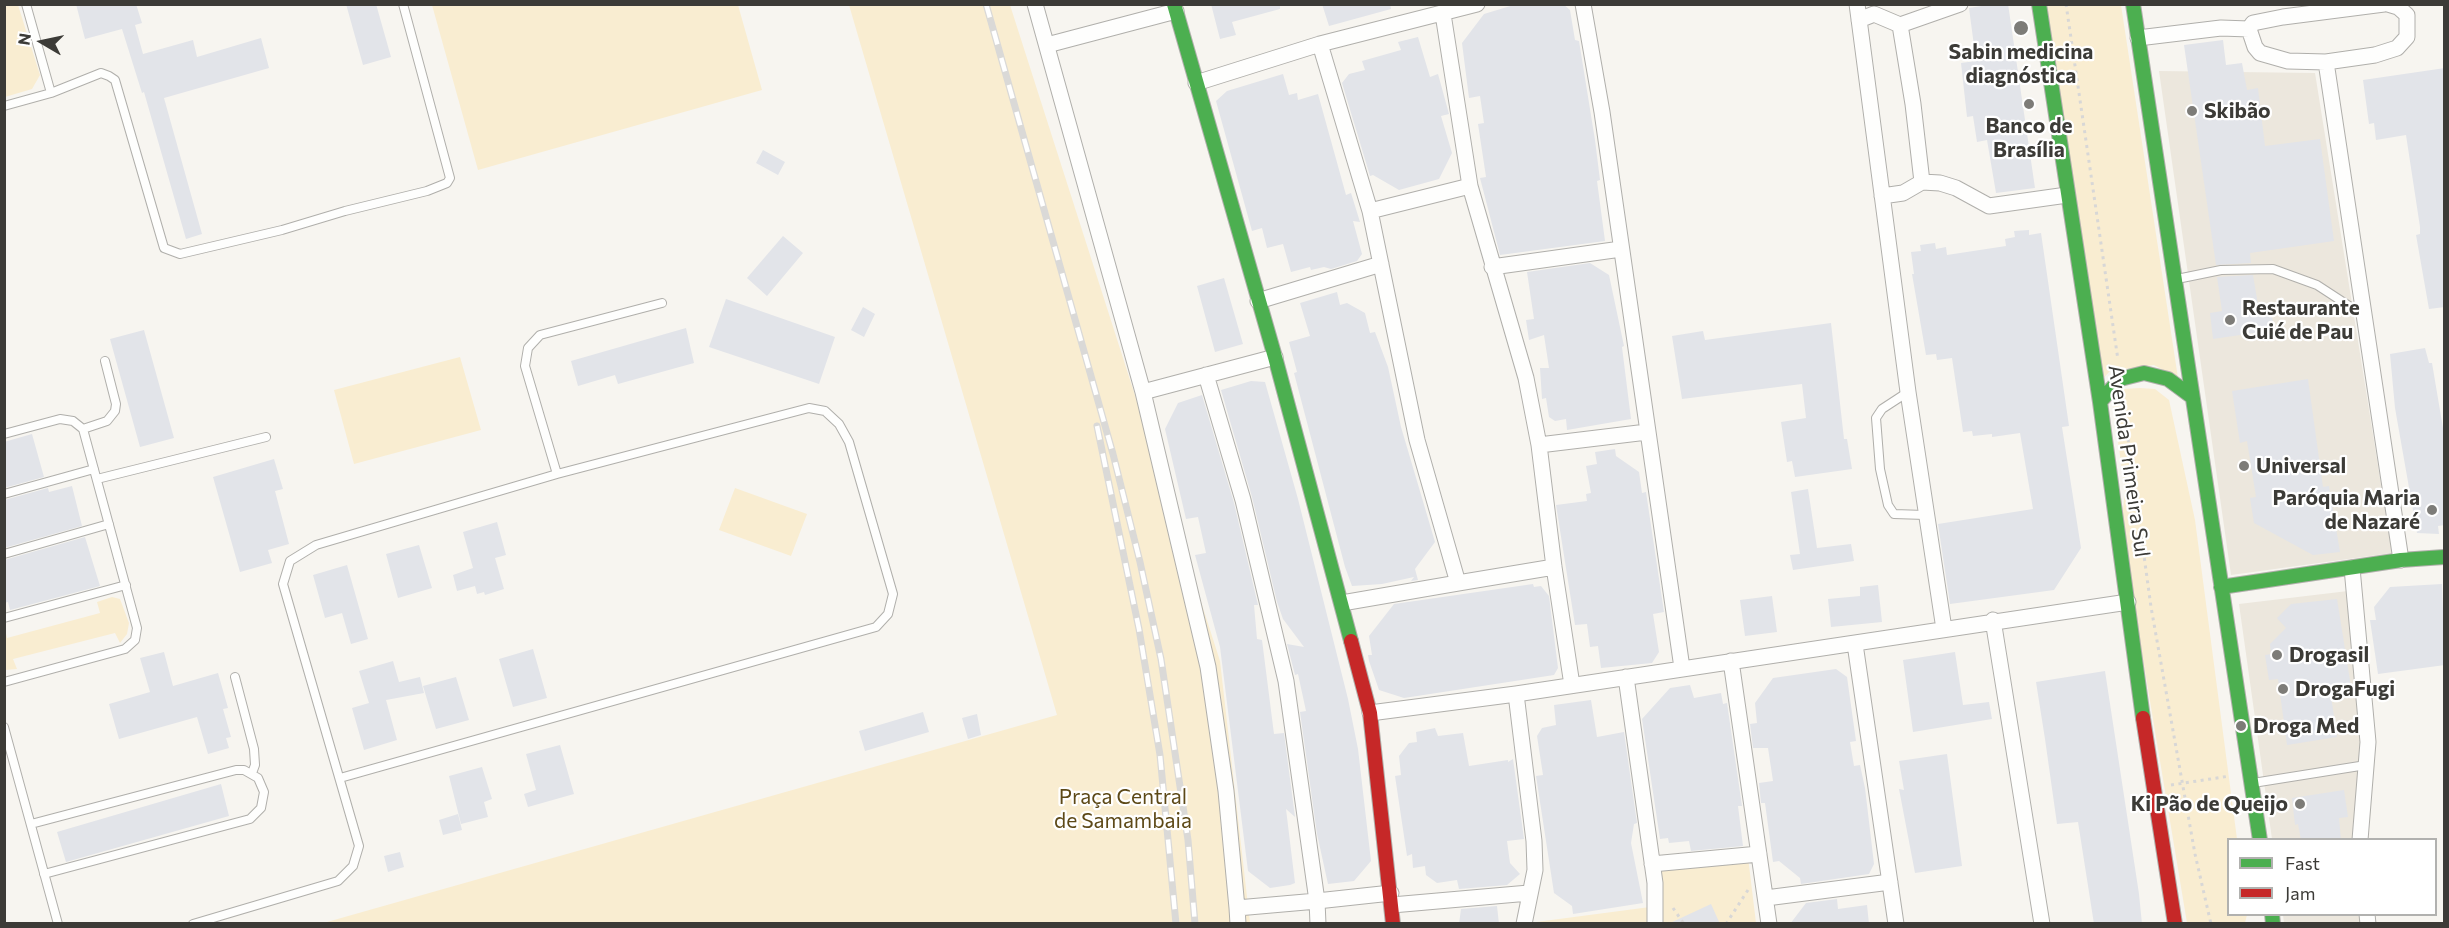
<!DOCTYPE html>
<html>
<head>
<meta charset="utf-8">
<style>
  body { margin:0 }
  #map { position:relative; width:2449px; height:928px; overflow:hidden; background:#f7f5f0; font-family:Commissioner,sans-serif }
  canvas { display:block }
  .frame { position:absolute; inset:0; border:6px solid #3c3b37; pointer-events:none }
  .legend { position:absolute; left:2227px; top:838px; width:210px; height:78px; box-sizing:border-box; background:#fff; border:2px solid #b1b1af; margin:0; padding:8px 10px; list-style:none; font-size:18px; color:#3c3b37 }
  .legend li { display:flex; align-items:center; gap:12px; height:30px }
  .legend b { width:30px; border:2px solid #b1b1af }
  .north { position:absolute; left:12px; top:12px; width:60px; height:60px; -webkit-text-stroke:4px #fff; paint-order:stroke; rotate:279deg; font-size:16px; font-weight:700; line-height:24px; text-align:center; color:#3c3b37 }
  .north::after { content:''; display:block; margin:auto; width:21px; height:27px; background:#3c3b37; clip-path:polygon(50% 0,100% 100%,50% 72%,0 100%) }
</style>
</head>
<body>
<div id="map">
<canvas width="2449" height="928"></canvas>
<div class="frame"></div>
<ul class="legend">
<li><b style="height:8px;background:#4caf50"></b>Fast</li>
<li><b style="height:8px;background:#c62828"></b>Jam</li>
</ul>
<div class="north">N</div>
</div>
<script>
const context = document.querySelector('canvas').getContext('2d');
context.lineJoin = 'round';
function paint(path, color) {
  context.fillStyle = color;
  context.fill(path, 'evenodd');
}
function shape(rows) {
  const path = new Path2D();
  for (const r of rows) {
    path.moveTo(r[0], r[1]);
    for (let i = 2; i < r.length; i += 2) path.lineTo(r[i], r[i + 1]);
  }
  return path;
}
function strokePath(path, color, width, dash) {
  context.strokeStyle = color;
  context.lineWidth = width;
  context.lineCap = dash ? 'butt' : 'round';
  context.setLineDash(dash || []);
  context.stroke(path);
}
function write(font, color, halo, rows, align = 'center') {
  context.font = font + ' Commissioner,sans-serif';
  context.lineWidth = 4.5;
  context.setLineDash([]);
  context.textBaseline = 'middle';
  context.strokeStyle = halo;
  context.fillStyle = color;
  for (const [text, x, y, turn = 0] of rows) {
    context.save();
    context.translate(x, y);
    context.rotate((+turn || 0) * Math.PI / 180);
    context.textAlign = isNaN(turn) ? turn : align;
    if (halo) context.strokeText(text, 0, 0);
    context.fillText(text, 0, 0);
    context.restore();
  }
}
const built = shape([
  [2159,71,2315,73,2392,553,2231,575],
  [2348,591,2368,839,2272,839,2239,604],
  [2283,915,2374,915,2375,923,2284,923]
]);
const green = shape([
  [5,4,18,5,40,75,32,89,5,97],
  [432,5,738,5,762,90,478,170],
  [849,5,1010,5,1220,661,1250,923,320,924,1057,715],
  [2039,5,2121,5,2178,378,2154,365,2110,371,2099,383],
  [460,357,481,430,354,464,334,390],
  [2140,388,2155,389,2169,400,2195,520,2237,839,2228,840,2228,914,2247,915,2245,923,2187,923,2121,527,2125,491,2113,406,2123,389],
  [735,488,807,514,791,556,719,530],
  [112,597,120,599,129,623,127,634,120,643,115,633,13,659,17,669,5,670,5,629,7,638,100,613,97,602],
  [1748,857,1756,923,1521,924,1650,907,1649,868]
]);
const building = shape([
  [76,4,136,4,142,23,135,25,143,54,193,40,197,57,261,38,269,68,164,98,202,234,186,239,144,92,142,93,122,29,85,39],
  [346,4,376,4,391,57,363,65],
  [1211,4,1280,4,1280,9,1232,22,1236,35,1220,39],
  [1322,4,1390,4,1391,9,1329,26],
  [1517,4,1563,4,1570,10,1575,40,1579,41,1595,140,1600,180,1597,181,1605,241,1500,255,1480,178,1486,177,1478,124,1484,123,1480,96,1469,98,1462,43,1484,14],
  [1994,4,2008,4,2035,188,1996,193,1987,140,1977,142,1973,116,1967,117,1961,63,1976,61,1969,8],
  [1418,37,1430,77,1438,74,1449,114,1441,116,1452,153,1439,179,1399,190,1373,175,1370,176,1342,83,1349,74,1365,70,1362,61,1401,50,1398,42],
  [2223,40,2226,65,2242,63,2247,90,2258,88,2265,146,2320,139,2334,241,2250,253,2251,263,2216,265,2184,45],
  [2445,68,2445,307,2429,309,2416,235,2420,234,2420,227,2406,135,2376,140,2374,123,2369,124,2363,80],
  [1283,74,1289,95,1297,93,1298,100,1318,94,1346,195,1351,193,1360,222,1353,221,1362,254,1357,261,1331,269,1324,267,1311,270,1310,267,1291,272,1283,244,1267,248,1262,228,1252,231,1216,101,1227,91],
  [763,150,785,162,778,175,756,163],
  [2029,230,2029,235,2041,233,2069,426,2062,427,2081,548,2054,590,1950,604,1938,524,2033,509,2020,433,1992,437,1992,434,1973,436,1972,431,1963,432,1952,358,1937,360,1936,354,1926,355,1912,274,1914,274,1911,252,1921,251,1920,245,1935,243,1936,249,1946,247,1947,255,2006,246,2005,239,2015,237,2014,231],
  [783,236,803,253,767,296,747,278],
  [1590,263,1609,275,1624,346,1622,347,1631,419,1567,430,1566,419,1555,421,1549,417,1546,398,1542,399,1540,368,1549,368,1544,335,1529,340,1526,320,1534,319,1527,272],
  [2253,275,2258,305,2270,304,2274,330,2213,339,2210,313,2222,311,2217,277],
  [1224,278,1243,344,1215,352,1197,286],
  [1337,292,1340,305,1347,303,1365,313,1370,333,1375,332,1388,367,1401,427,1435,542,1415,569,1418,580,1411,581,1414,577,1382,584,1352,586,1345,567,1294,373,1297,372,1289,342,1310,336,1300,303],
  [726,299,835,337,819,384,709,347],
  [863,307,875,314,864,337,851,330],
  [1831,323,1844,439,1847,439,1852,469,1795,477,1792,461,1787,462,1781,422,1806,418,1802,384,1682,399,1672,336,1703,331,1705,340],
  [686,328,694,363,618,384,615,375,578,386,571,361],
  [144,330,174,438,140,447,110,339],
  [2425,348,2429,363,2432,363,2445,440,2445,525,2438,526,2439,534,2417,533,2395,408,2390,354],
  [2308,379,2323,487,2329,486,2340,552,2313,555,2254,523,2250,498,2256,497,2247,441,2240,443,2232,391],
  [1251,381,1265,382,1298,499,1348,699,1358,749,1371,861,1354,881,1328,884,1317,834,1300,712,1306,711,1298,674,1295,675,1287,644,1304,647,1283,619,1277,602,1252,497,1221,390],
  [1202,395,1234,503,1258,605,1254,605,1257,639,1262,640,1274,734,1284,733,1295,817,1286,809,1295,883,1290,885,1270,888,1248,871,1220,647,1195,555,1206,553,1198,517,1186,519,1165,429,1178,403],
  [32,434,44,477,4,488,4,442],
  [1615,449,1616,456,1639,472,1642,493,1646,492,1664,612,1653,614,1659,652,1652,663,1601,668,1598,646,1590,647,1587,624,1575,625,1556,505,1587,501,1586,494,1591,493,1586,466,1597,464,1595,452],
  [274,459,283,489,275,491,289,544,268,550,272,563,240,572,213,477],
  [72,486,82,526,4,548,4,500,48,488,49,492],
  [1808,489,1817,548,1851,544,1854,561,1793,570,1790,555,1800,554,1791,492],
  [497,522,506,555,495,558,504,589,485,595,484,592,477,594,475,586,457,591,453,575,473,568,463,532],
  [85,537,100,586,10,610,8,602,4,603,4,560],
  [419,545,432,588,398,598,386,554],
  [347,565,368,639,351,644,342,613,325,618,313,575],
  [1533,584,1534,587,1541,586,1549,596,1558,668,1554,675,1404,698,1379,690,1369,661,1368,655,1372,655,1369,636,1394,604],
  [2442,584,2445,665,2378,674,2370,620,2376,620,2374,607,2390,587],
  [1878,585,1882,622,1831,627,1828,599,1860,596,1860,587],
  [1772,596,1777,632,1745,636,1740,600],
  [2337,599,2352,693,2331,696,2337,737,2287,745,2278,679,2269,680,2265,655,2271,654,2270,644,2286,628,2277,618,2291,604],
  [533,649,547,698,513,707,499,659],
  [164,652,173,686,218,673,228,708,223,709,231,737,226,738,229,748,208,754,197,717,119,739,109,704,150,692,140,658],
  [1955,652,1963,705,1989,702,1992,719,1913,732,1903,660],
  [393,661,399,682,420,677,424,693,386,700,397,740,364,750,352,708,369,703,359,671],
  [1836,669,1847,677,1856,741,1850,742,1854,766,1860,765,1865,788,1874,864,1869,874,1801,884,1800,878,1779,861,1773,862,1765,803,1761,803,1759,783,1773,781,1768,748,1753,748,1750,724,1757,723,1755,703,1773,678],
  [2105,671,2139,894,2142,924,2094,924,2078,822,2057,824,2045,739,2036,682],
  [456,677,469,720,436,729,423,686],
  [1690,685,1694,698,1721,693,1723,704,1727,703,1742,806,1738,806,1743,846,1691,851,1689,841,1669,843,1668,838,1660,839,1642,719,1670,688],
  [1591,700,1597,737,1624,732,1637,823,1634,824,1631,843,1643,903,1573,914,1572,906,1554,893,1536,776,1543,775,1537,736,1542,728,1556,725,1554,705],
  [923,712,929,732,865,751,859,731],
  [977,714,981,735,968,739,962,718],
  [1435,728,1438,736,1463,733,1469,766,1508,760,1508,762,1513,759,1524,839,1507,841,1510,863,1520,874,1507,885,1459,889,1457,880,1437,883,1426,875,1425,866,1413,868,1412,854,1407,856,1395,776,1401,775,1399,756,1409,743,1417,742,1416,732],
  [560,745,574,794,528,807,524,794,536,790,526,754],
  [1947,754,1962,866,1915,873,1899,789,1904,790,1899,761],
  [482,767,492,799,484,802,488,817,461,824,449,776],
  [221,784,229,816,66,862,57,832],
  [2344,790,2348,817,2339,818,2341,840,2301,840,2298,824,2295,825,2292,798],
  [458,814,462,830,443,835,439,820],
  [400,852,404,867,388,872,384,856],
  [1837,899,1838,909,1867,905,1869,924,1790,924,1806,903],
  [1711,904,1720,924,1668,924],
  [1497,906,1499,924,1459,924,1461,909]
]);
const path = shape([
  [2066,4,2118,360],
  [2123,402,2151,607,2195,854,2211,924],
  [2171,785,2230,776],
  [1673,908,1684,924],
  [1726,924,1748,890]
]);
const lane = shape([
  [26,4,51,93],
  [4,106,51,93,101,73,109,76,115,80,164,248,180,254,282,230,345,211,427,191,447,183,450,178,403,4],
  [2177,279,2221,270,2273,269,2317,285,2363,315],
  [1908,392,1882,409,1876,418,1880,469,1888,505,1894,514,1925,515],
  [83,429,107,421,115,411,116,404,105,361],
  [4,434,60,419,73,421,83,429,137,628,135,640,125,649,4,682],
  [557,474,525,366,528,348,540,335,662,303],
  [97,479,266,437],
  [4,494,94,469],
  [4,554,109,524],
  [4,618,126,585],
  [235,677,254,749,255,765,252,773],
  [4,727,58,924],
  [2253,783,2366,765],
  [31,824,236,770,244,770,258,778,264,792,261,808,250,819,44,874],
  [193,924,338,881,353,866,359,846,283,584,290,561,316,545,557,474,809,408,825,411,839,424,849,442,893,594,888,614,876,627,340,778]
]);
const street = shape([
  [1035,4,1143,392,1208,667,1226,791,1237,908],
  [1583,4,1602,112,1682,668],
  [1857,4,1908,392,1944,629],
  [1443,14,1470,186,1526,378,1539,445,1554,567,1572,685],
  [1859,20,1874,14,1900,25,1913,104,1922,182,1903,193,1882,196],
  [1900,25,1960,4],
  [2249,29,2255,47,2260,53,2288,61,2326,62,2375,55,2397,48,2407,37,2407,15,2398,7,2388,4],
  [2249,29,2253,23,2283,17,2384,4],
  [2138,38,2221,28,2249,29],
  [1320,44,1370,211,1417,440,1458,583,1554,567],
  [1047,45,1176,11],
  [2326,62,2401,560],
  [1196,83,1320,44,1477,4],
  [1922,182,1940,183,1956,188,1989,206,2067,195],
  [1370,211,1470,186],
  [1492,267,1621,249],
  [1258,301,1381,264],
  [1206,375,1243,500,1286,681,1317,901,1237,908,1238,924],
  [1143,392,1275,357],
  [1539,445,1647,432],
  [2352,568,2368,742,2360,840],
  [1342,603,1458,583],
  [1993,620,2042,924],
  [1855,644,1896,924],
  [1731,661,1769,924],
  [1626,677,1655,883,1655,924],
  [1516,694,1534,841,1535,870,1524,924],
  [1370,713,1516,694,2128,602],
  [1652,864,1759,854],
  [1766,898,1890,882],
  [1392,905,1529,893],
  [2367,914,2368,924],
  [1318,924,1317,901,1391,893]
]);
const fast = shape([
  [1174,4,1275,357,1351,641],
  [2039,4,2100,402,2143,718],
  [2133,4,2260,840],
  [2100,402,2120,379,2144,373,2168,379,2191,396],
  [2221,587,2401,560,2444,557],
  [2272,914,2273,924]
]);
const jam = shape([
  [1351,641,1370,713,1393,924],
  [2143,718,2175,924]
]);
const rail = shape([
  [986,4,1113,454,1140,562,1161,659,1188,840,1195,924],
  [1097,426,1139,629,1160,755,1176,924]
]);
const markers = [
  [2021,28,8,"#7d7c78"],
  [2029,104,6,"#7d7c78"],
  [2192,111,6,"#7d7c78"],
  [2230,320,6,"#7d7c78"],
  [2244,466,6,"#7d7c78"],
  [2432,510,6,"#7d7c78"],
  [2277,655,6,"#7d7c78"],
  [2283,689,6,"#7d7c78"],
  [2241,726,6,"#7d7c78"],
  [2300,804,6,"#7d7c78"]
];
const poiNames = [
  ["Sabin medicina",2021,52,"center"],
  ["diagnóstica",2021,76,"center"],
  ["Skibão",2204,111],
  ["Banco de",2029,126,"center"],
  ["Brasília",2029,150,"center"],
  ["Restaurante",2242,308],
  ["Cuié de Pau",2242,332],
  ["Universal",2256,466],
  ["Paróquia Maria",2420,498,"right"],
  ["de Nazaré",2420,522,"right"],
  ["Drogasil",2289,655],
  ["DrogaFugi",2295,689],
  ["Droga Med",2253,726],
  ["Ki Pão de Queijo",2288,804,"right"]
];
const streetNames = [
  ["Avenida Primeira Sul",2129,461,82]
];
const parkNames = [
  ["Praça Central",1123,797],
  ["de Samambaia",1123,821]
];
paint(built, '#ece7dd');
paint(green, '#f9edd1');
paint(building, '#e2e4e9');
strokePath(lane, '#b0afab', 10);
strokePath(street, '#b0afab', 17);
strokePath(fast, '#b0afab', 16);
strokePath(jam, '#b0afab', 16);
strokePath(path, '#d8d7d6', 3, [3, 4.5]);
strokePath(lane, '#fefefd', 8);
strokePath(street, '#fefefd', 15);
strokePath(fast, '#4caf50', 14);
strokePath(jam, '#c62828', 14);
strokePath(rail, '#dad9d7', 7);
strokePath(rail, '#fff', 4.5, [14]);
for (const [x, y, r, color] of markers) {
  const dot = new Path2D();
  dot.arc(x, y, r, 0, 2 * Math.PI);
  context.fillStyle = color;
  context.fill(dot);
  strokePath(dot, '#fff', 2);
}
write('bold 21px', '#3c3b37', '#fff', poiNames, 'left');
write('21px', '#3c3b37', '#fff', streetNames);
write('21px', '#5d4917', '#fff', parkNames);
</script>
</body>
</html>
